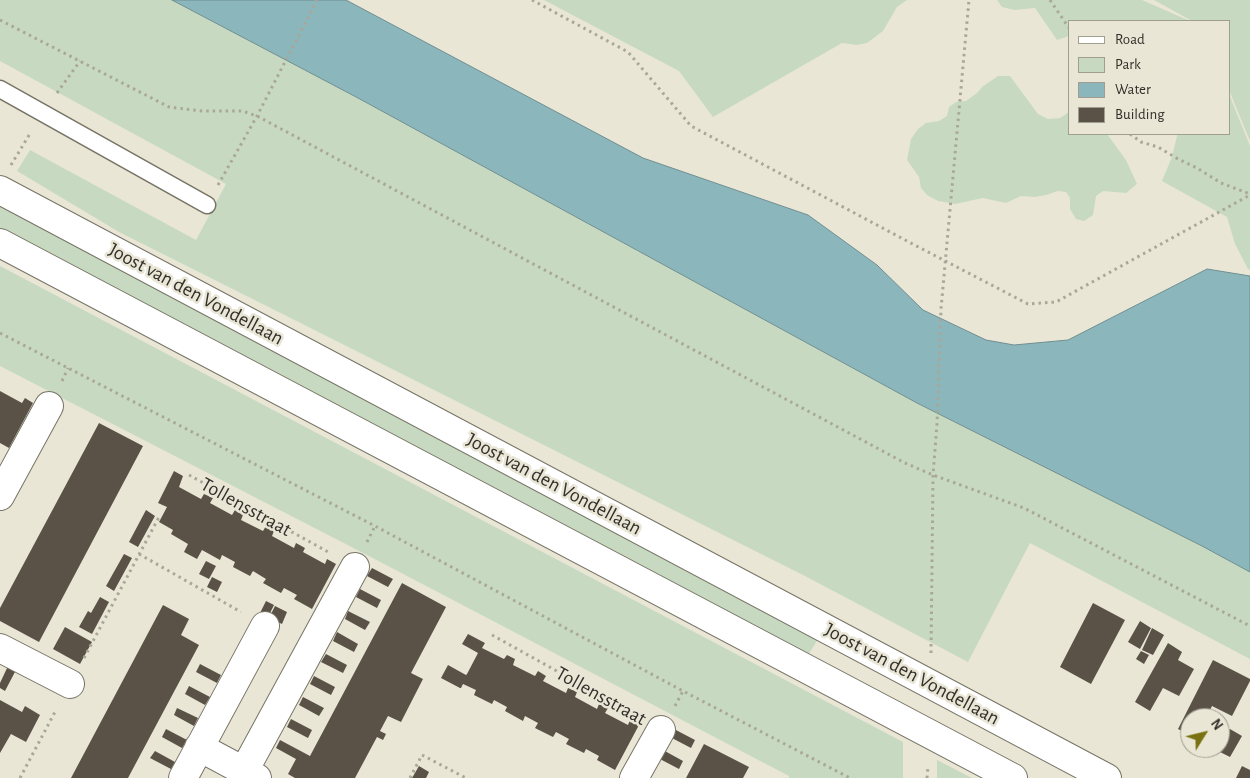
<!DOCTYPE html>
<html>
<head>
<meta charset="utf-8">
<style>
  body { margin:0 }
  #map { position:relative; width:1250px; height:778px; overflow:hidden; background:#e9e6d6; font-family:"Alegreya Sans",sans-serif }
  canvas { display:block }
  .legend { position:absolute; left:1068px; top:20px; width:162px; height:115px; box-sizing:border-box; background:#e9e6d6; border:1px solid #a09d91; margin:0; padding:6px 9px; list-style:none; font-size:15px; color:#32302a }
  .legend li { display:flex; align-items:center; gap:10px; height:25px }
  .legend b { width:25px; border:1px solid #a09d91 }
  .north { position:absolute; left:1180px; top:708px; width:50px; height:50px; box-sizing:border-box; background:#e9e6d6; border:1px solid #a09d91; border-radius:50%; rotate:54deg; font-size:14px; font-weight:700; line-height:20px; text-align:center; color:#32302a }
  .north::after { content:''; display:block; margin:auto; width:18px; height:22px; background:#797112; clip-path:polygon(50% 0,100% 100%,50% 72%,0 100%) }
</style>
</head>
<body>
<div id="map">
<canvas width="1250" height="778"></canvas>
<ul class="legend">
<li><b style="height:6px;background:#fff"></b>Road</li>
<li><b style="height:14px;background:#c7dac1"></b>Park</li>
<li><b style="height:14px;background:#8bb7bc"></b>Water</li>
<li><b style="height:14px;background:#5a5247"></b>Building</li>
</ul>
<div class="north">N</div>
</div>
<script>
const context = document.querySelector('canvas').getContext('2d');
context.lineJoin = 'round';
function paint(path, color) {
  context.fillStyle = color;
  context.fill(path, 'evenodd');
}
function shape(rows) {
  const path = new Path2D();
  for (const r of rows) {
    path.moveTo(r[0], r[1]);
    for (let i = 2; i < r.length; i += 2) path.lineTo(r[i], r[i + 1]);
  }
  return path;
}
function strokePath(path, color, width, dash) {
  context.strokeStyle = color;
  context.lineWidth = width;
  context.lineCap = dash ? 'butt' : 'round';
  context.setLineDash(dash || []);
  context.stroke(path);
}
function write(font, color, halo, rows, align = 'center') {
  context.font = font + ' "Alegreya Sans",sans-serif';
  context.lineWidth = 5;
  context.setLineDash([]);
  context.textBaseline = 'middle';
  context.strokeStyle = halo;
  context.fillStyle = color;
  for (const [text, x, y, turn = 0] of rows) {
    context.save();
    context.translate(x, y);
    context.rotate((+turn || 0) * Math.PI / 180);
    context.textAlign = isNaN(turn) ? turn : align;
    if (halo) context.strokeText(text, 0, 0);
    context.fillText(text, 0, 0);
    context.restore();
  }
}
const green = shape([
  [0,0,172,0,358,98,917,403,1202,546,1250,572,1250,659,1030,543,968,662,803,575,119,232,17,171,30,150,196,240,226,184,0,61],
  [544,0,907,0,897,7,883,31,867,43,857,45,842,43,713,117,679,71],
  [997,0,1142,0,1190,21,1069,21,1069,36,1057,40,1035,8,1015,10,1002,7],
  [1154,0,1250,0,1250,141,1229,90,1229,21,1192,21],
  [998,76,1010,76,1038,114,1048,119,1060,118,1069,112,1069,134,1107,134,1126,160,1137,184,1126,193,1103,191,1096,196,1093,215,1084,221,1076,219,1070,209,1070,198,1066,192,1058,191,1046,195,1035,197,1021,196,1006,203,983,198,955,204,938,201,927,195,921,188,919,177,907,160,911,139,918,129,926,123,939,121,947,116,949,107,956,102,966,101,977,93,982,87],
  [1229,94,1250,146,1250,270,1248,269,1235,244,1227,217,1162,181,1172,157,1177,136,1177,134,1229,134],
  [0,203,820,636,808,655,0,230],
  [0,266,903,742,903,778,789,778,789,776,367,555,0,366],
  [937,760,972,778,937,778]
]);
const water = shape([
  [172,0,346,0,643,158,808,215,877,265,923,310,986,340,1014,345,1068,340,1207,269,1250,276,1250,572,1202,546,917,403,358,98,172,0]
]);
const building = shape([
  [0,391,22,403,25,398,33,403,9,448,0,443],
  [99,423,143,446,39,642,0,621,0,608],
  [174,471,183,476,179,487,201,499,204,494,213,498,210,503,232,515,235,510,243,515,241,520,263,531,266,526,274,531,272,536,294,548,296,543,305,548,303,552,325,564,327,559,336,564,312,609,294,599,297,595,284,588,281,593,263,583,266,579,253,571,250,576,233,567,235,562,222,555,220,560,202,550,197,559,184,552,188,544,171,534,173,530,159,522,167,507,158,503],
  [146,510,155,516,138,547,129,542],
  [124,554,132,558,114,591,106,586],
  [206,561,216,566,209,579,199,574],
  [372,568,393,579,388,587,367,576],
  [212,577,222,582,217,592,207,587],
  [402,583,446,607,411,673,423,679,401,722,388,716,380,731,386,734,383,740,377,737,355,778,295,778,288,774,296,759,276,748,280,740,310,756],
  [360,589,381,600,377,608,356,597],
  [100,597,109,602,92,634,79,627,88,611,91,613],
  [266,601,274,605,267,619,259,615],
  [1093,603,1125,620,1091,684,1060,667],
  [163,605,189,619,181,635,199,645,176,688,128,778,71,778],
  [275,606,287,612,282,624,269,618],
  [348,611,370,622,365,630,345,619],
  [1140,621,1151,628,1140,649,1128,642],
  [65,627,92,642,80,664,53,649],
  [1152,628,1164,635,1153,655,1142,650],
  [337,632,358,644,354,652,333,641],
  [468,634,485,643,482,648,504,659,507,655,515,659,513,665,535,676,538,671,546,676,543,681,566,693,568,688,577,692,575,697,597,709,599,704,608,708,605,713,628,725,630,720,639,725,615,770,597,760,599,756,586,749,584,753,566,744,569,739,556,732,553,737,535,728,538,723,525,716,523,721,505,711,507,707,494,700,492,704,474,695,476,690,463,684,461,688,460,688,441,678,448,665,466,675,467,674,478,653,462,644],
  [1168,643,1182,652,1178,660,1194,669,1179,696,1163,688,1150,711,1135,702],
  [1141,651,1149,655,1144,664,1136,659],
  [326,654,347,665,343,673,321,662],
  [1213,660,1250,679,1250,681,1232,716,1212,706,1206,718,1190,718,1190,735,1178,729],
  [200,664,221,675,217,683,196,672],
  [8,666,16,670,5,691,0,688,0,683],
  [314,676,335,687,331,695,310,684],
  [189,686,210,697,205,705,185,694],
  [303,697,324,708,319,716,299,705],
  [0,700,22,712,25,706,40,715,26,742,11,734,0,753],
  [177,708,198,718,194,726,174,715],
  [291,719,312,730,308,738,287,727],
  [166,729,187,740,182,748,162,737],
  [674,729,695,740,691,748,670,737],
  [1230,729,1242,736,1230,757,1218,751],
  [704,744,749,767,743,778,686,778],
  [663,750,683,761,679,769,658,758],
  [155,751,175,762,171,769,150,758],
  [419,766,429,772,426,778,412,778],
  [1242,766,1250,770,1250,778,1236,778]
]);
const path = shape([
  [532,0,628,52,691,126,907,241,1028,304,1056,302,1250,195],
  [1050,0,1069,28],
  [0,20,169,107,202,111,242,111,257,116,905,463,933,475,1024,508,1250,626],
  [57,93,80,61],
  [1130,134,1141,142,1158,147,1178,159,1197,168,1221,183,1250,194],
  [11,165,31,132],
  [218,185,257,116,317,0],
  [0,333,375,526,683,691,850,778],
  [62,381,68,368],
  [189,475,330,553],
  [367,542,375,526],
  [139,554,241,612],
  [492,635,636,715],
  [931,653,933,475,937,424,941,309,969,0],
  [84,658,159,517],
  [675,706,683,691],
  [20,778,56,710],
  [410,778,422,755,466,778],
  [927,778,928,766]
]);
const service = shape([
  [0,89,207,205]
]);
const minor = shape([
  [0,496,49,406],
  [0,648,70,684],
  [199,747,257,778],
  [244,771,355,567],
  [183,778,265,626],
  [634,778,661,730]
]);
const tertiary = shape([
  [0,190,1107,778],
  [0,243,1013,778]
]);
const streetNames = [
  ["Joost van den Vondellaan",196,294,28],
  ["Joost van den Vondellaan",554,484,28],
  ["Tollensstraat",246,507,29],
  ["Joost van den Vondellaan",912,674,28],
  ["Tollensstraat",601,696,29]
];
paint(green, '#c7dac1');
paint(water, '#8bb7bc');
strokePath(water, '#708e90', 1);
paint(building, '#5a5247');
strokePath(service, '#777466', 19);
strokePath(minor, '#777466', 30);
strokePath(tertiary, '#777466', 30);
strokePath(path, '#a9a79a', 3, [2.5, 4]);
strokePath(service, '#fff', 16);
strokePath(minor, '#fff', 28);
strokePath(tertiary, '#fff', 28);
write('20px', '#32302a', '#e9e6d6', streetNames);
</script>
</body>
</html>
